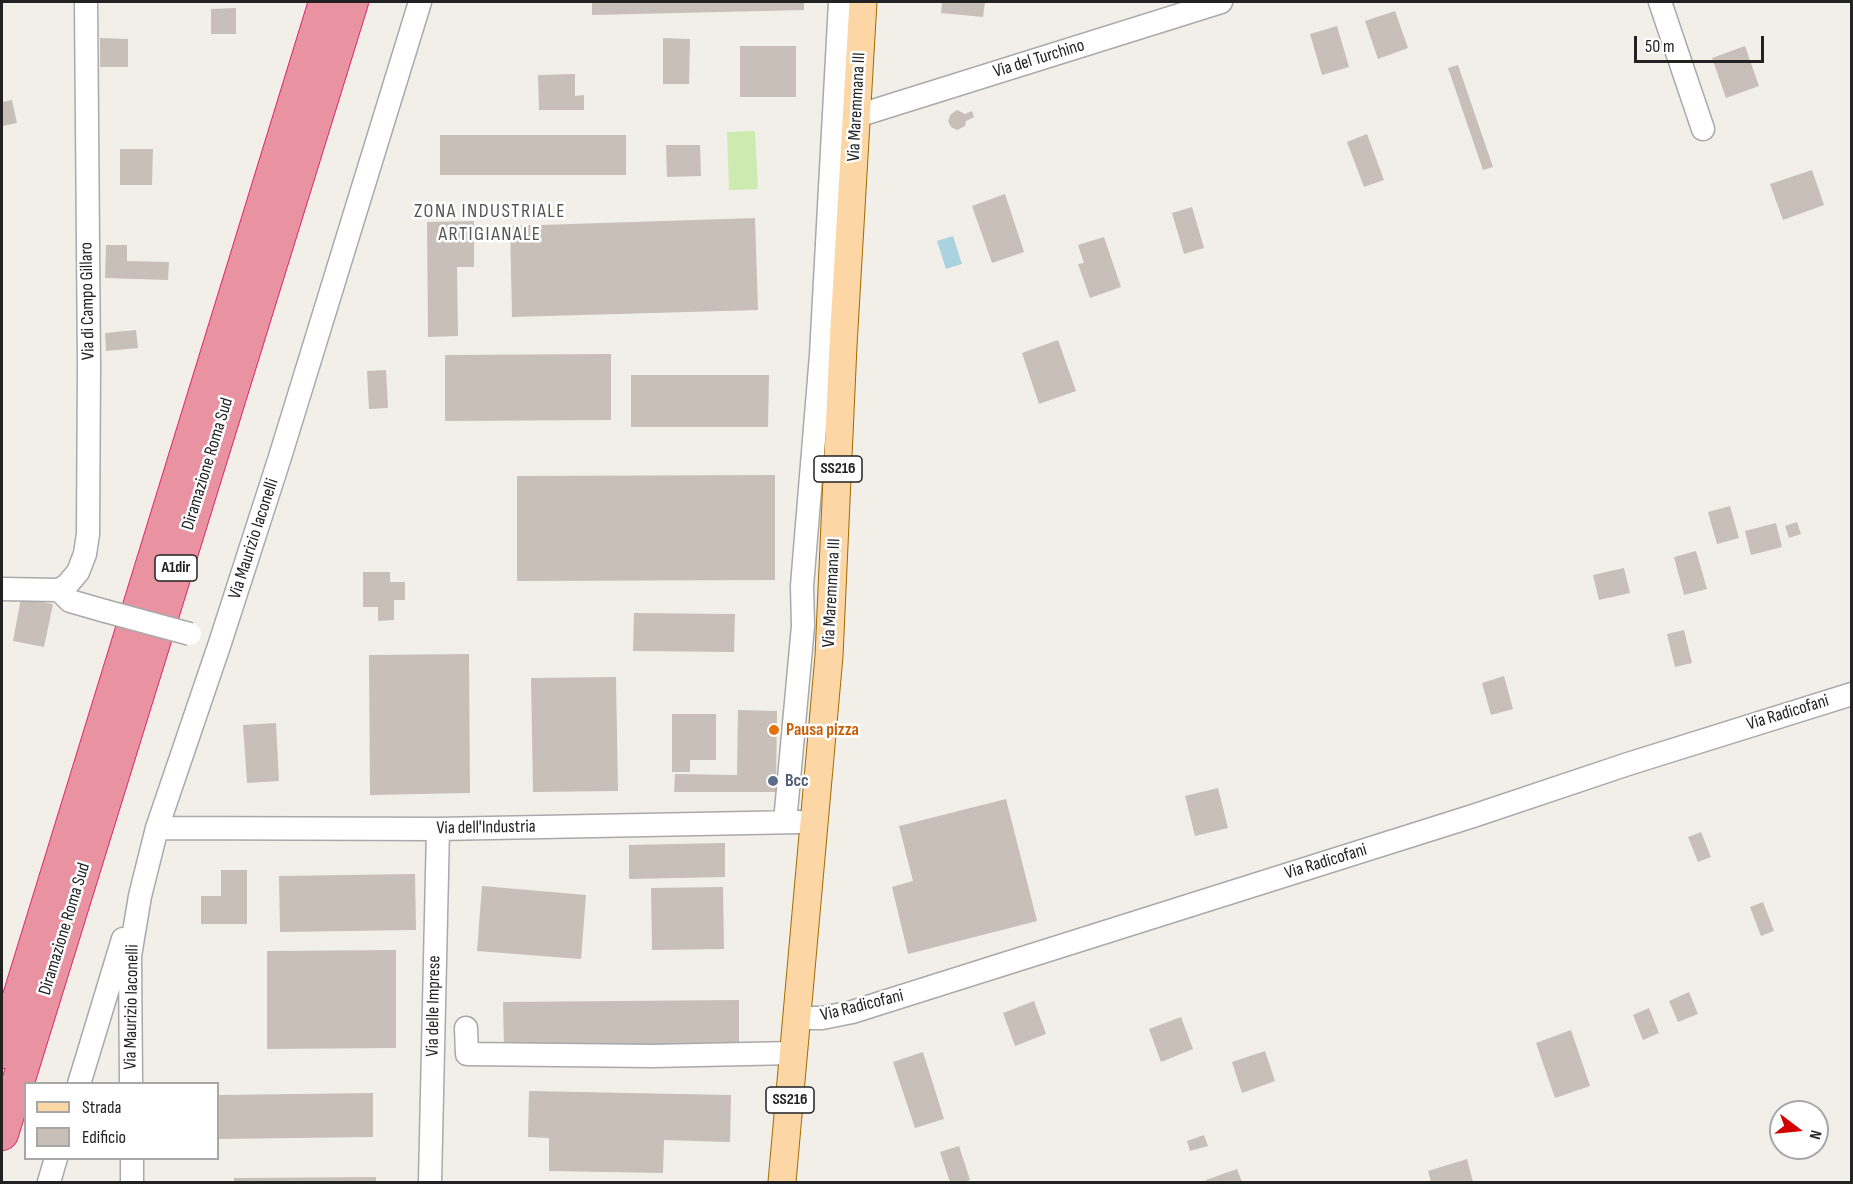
<!DOCTYPE html>
<html>
<head>
<meta charset="utf-8">
<style>
  body { margin:0 }
  #map { position:relative; width:1853px; height:1184px; overflow:hidden; background:#f2efe9; font-family:"Sofia Sans Condensed",sans-serif }
  canvas { display:block }
  .frame { position:absolute; inset:0; border:3px solid #222; pointer-events:none }
  .legend { position:absolute; left:24px; top:1082px; width:195px; height:78px; box-sizing:border-box; background:#fff; border:2px solid #a7a7a7; margin:0; padding:8px 10px; list-style:none; font-size:18px; color:#222 }
  .legend li { display:flex; align-items:center; gap:12px; height:30px }
  .legend b { width:30px; border:2px solid #a7a7a7 }
  .north { position:absolute; left:1769px; top:1100px; width:60px; height:60px; box-sizing:border-box; background:#fff; border:2px solid #a7a7a7; border-radius:50%; rotate:106deg; font-size:16px; font-weight:700; line-height:24px; text-align:center; color:#222 }
  .north::after { content:''; display:block; margin:auto; width:21px; height:27px; background:#d40000; clip-path:polygon(50% 0,100% 100%,50% 72%,0 100%) }
  .scale { position:absolute; left:1634px; top:36px; width:130px; height:27px; box-sizing:border-box; border:3px solid #222; border-top:0; padding-left:8px; font-size:18px; line-height:21px; white-space:nowrap; color:#222; -webkit-text-stroke:4px #fff; paint-order:stroke }
</style>
</head>
<body>
<div id="map">
<canvas width="1853" height="1184"></canvas>
<div class="frame"></div>
<ul class="legend">
<li><b style="height:8px;background:#fcd6a4"></b>Strada</li>
<li><b style="height:16px;background:#c7bfb8"></b>Edificio</li>
</ul>
<div class="north">N</div>
<div class="scale">50 m</div>
</div>
<script>
const context = document.querySelector('canvas').getContext('2d');
context.lineJoin = 'round';
function paint(path, color) {
  context.fillStyle = color;
  context.fill(path, 'evenodd');
}
function shape(rows) {
  const path = new Path2D();
  for (const r of rows) {
    path.moveTo(r[0], r[1]);
    for (let i = 2; i < r.length; i += 2) path.lineTo(r[i], r[i + 1]);
  }
  return path;
}
function strokePath(path, color, width, dash) {
  context.strokeStyle = color;
  context.lineWidth = width;
  context.lineCap = dash ? 'butt' : 'round';
  context.setLineDash(dash || []);
  context.stroke(path);
}
function write(font, color, halo, rows, align = 'center') {
  context.font = font + ' "Sofia Sans Condensed",sans-serif';
  context.lineWidth = 5;
  context.setLineDash([]);
  context.textBaseline = 'middle';
  context.strokeStyle = halo;
  context.fillStyle = color;
  for (const [text, x, y, turn = 0] of rows) {
    context.save();
    context.translate(x, y);
    context.rotate((+turn || 0) * Math.PI / 180);
    context.textAlign = isNaN(turn) ? turn : align;
    if (halo) context.strokeText(text, 0, 0);
    context.fillText(text, 0, 0);
    context.restore();
  }
}
const grass = shape([
  [755,131,758,189,729,190,727,132]
]);
const water = shape([
  [953,236,962,264,946,269,937,241]
]);
const building = shape([
  [592,2,804,2,804,10,592,15],
  [942,2,985,2,983,17,941,13],
  [236,8,236,34,211,34,211,9],
  [1395,11,1408,48,1378,59,1365,21],
  [1337,26,1349,67,1322,75,1310,34],
  [100,38,128,39,128,67,100,67],
  [663,38,690,39,689,84,663,84],
  [740,46,796,46,796,97,740,97],
  [1745,46,1759,86,1726,98,1712,58],
  [1458,65,1493,167,1483,170,1448,68],
  [575,74,575,96,584,95,584,110,539,110,538,75],
  [12,100,17,123,2,126,2,102],
  [957,110,965,114,972,111,974,117,966,121,965,126,957,130,951,127,948,121,951,114],
  [1367,134,1384,180,1364,187,1347,142],
  [440,135,626,135,626,175,440,175],
  [666,145,700,145,701,176,667,177],
  [120,149,153,149,152,185,120,185],
  [1812,170,1824,205,1783,220,1770,184],
  [1005,194,1024,252,992,263,972,206],
  [1192,207,1204,248,1184,254,1172,213],
  [755,218,758,310,512,317,510,226],
  [474,221,474,267,457,267,458,336,428,337,427,222],
  [1104,237,1121,287,1090,298,1078,264,1084,263,1078,245],
  [106,245,127,245,127,261,169,262,168,280,105,278],
  [136,330,138,348,106,351,105,333],
  [1058,340,1076,391,1039,404,1022,353],
  [611,354,611,420,445,421,445,355],
  [386,370,388,408,369,409,367,371],
  [631,375,769,375,768,427,631,427],
  [775,475,775,580,517,581,517,476],
  [1730,506,1739,538,1717,544,1708,512],
  [1797,522,1801,534,1789,538,1785,526],
  [1776,523,1782,547,1751,555,1745,531],
  [1696,551,1707,589,1684,595,1674,557],
  [1624,568,1630,593,1599,600,1593,575],
  [363,572,390,572,390,582,405,582,405,600,394,600,394,620,378,621,378,607,363,607],
  [21,598,53,604,44,647,13,641],
  [634,613,735,614,734,652,633,651],
  [1684,630,1692,663,1675,667,1667,634],
  [469,654,470,793,370,795,369,655],
  [1504,676,1513,709,1491,715,1482,683],
  [616,677,618,791,533,792,531,678],
  [738,710,777,711,776,792,674,792,675,774,737,775],
  [672,714,716,714,716,760,690,760,690,772,672,772],
  [276,723,279,781,247,783,243,725],
  [1218,788,1228,828,1195,836,1185,796],
  [1006,799,1037,921,908,954,892,887,913,881,899,826],
  [1701,832,1711,857,1698,862,1688,837],
  [725,843,725,877,629,879,629,845],
  [221,870,247,870,247,924,201,924,201,896,221,896],
  [415,874,416,930,280,932,279,876],
  [482,886,586,895,581,959,477,951],
  [723,887,724,949,652,950,651,888],
  [1763,902,1774,931,1761,936,1750,907],
  [396,950,396,1048,267,1049,267,951],
  [1689,992,1698,1014,1678,1022,1669,1001],
  [739,1000,739,1048,504,1050,503,1002],
  [1034,1001,1046,1034,1015,1046,1003,1013],
  [1649,1008,1659,1033,1643,1040,1633,1015],
  [1181,1017,1193,1049,1161,1062,1149,1029],
  [1571,1030,1590,1086,1555,1098,1536,1043],
  [1265,1051,1275,1081,1242,1093,1232,1062],
  [923,1052,944,1119,915,1128,893,1062],
  [529,1091,731,1095,730,1142,664,1140,663,1173,549,1171,549,1138,528,1137],
  [373,1093,373,1137,219,1139,218,1095],
  [1204,1135,1208,1146,1190,1151,1187,1141],
  [959,1146,970,1180,963,1182,950,1182,940,1152],
  [1467,1159,1473,1182,1431,1182,1428,1171],
  [1237,1169,1242,1182,1207,1182,1206,1180],
  [376,1177,376,1182,234,1182,234,1178]
]);
const minor = shape([
  [1660,2,1703,129],
  [857,116,1221,2],
  [2,589,59,590],
  [59,590,67,585,78,572,85,554,88,534,89,366,86,2],
  [59,590,70,601,105,611],
  [785,822,803,626,802,586,821,355,840,2],
  [157,828,438,829,800,822],
  [798,1018,822,1018,852,1012,1473,816,1628,764,1852,694],
  [466,1028,467,1054,652,1056,794,1053],
  [79,1084,123,939],
  [131,1084,130,956,140,896,157,828,220,643,280,457,420,2],
  [132,1158,132,1182],
  [49,1182,56,1158],
  [430,1182,438,829]
]);
const major = shape([
  [782,1182,829,656,843,346,863,2]
]);
const highway = shape([
  [2,1052,325,2],
  [2,1134,352,2]
]);
const minorBridge = shape([
  [105,611,190,634]
]);
const markers = [
  [774,730,6,"#e8710a"],
  [773,781,6,"#5c6f8a"]
];
const shields = [
  [838,469,48],
  [176,568,42],
  [790,1100,48]
];
const shieldNames = [
  ["SS216",838,469],
  ["A1dir",176,568],
  ["SS216",790,1100]
];
const streetNames = [
  ["Via del Turchino",1039,59,-17],
  ["Via Maremmana III",857,107,-87],
  ["Via di Campo Gillaro",88,301,-91],
  ["Diramazione Roma Sud",208,464,-73],
  ["Via Maurizio Iaconelli",254,539,-72],
  ["Via Maremmana III",832,593,-87],
  ["Via Radicofani",1788,713,-17],
  ["Via dell'Industria",486,828,-1],
  ["Via Radicofani",1326,862,-17],
  ["Diramazione Roma Sud",65,929,-73],
  ["Via delle Imprese",434,1006,-89],
  ["Via Radicofani",862,1006,-14],
  ["Via Maurizio Iaconelli",132,1007,-89]
];
const foodNames = [
  ["Pausa pizza",786,730]
];
const serviceNames = [
  ["Bcc",785,781]
];
const neighbourhoodNames = [
  ["ZONA INDUSTRIALE",490,212],
  ["ARTIGIANALE",490,235]
];
paint(grass, '#cdebb0');
paint(water, '#aad3df');
paint(building, '#c7bfb8');
strokePath(minor, '#a9a9a9', 25);
strokePath(major, '#a06b00', 29);
strokePath(highway, '#dc2a67', 34);
strokePath(minor, '#fff', 22);
strokePath(major, '#fcd6a4', 27);
strokePath(highway, '#e892a2', 32);
strokePath(minorBridge, '#a9a9a9', 25, []);
strokePath(minorBridge, '#fff', 22);
for (const [x, y, r, color] of markers) {
  const dot = new Path2D();
  dot.arc(x, y, r, 0, 2 * Math.PI);
  context.fillStyle = color;
  context.fill(dot);
  strokePath(dot, '#fff', 2);
}
for (const [x, y, w] of shields) {
  const box = new Path2D();
  box.roundRect(x - w / 2, y - 13, w, 26, 4.5);
  context.fillStyle = '#fff';
  context.fill(box);
  strokePath(box, '#222', 1.5);
}
write('bold 16px', '#222', null, shieldNames);
write('18px', '#222', '#fff', streetNames);
write('bold 18px', '#c56008', '#fff', foodNames, 'left');
write('bold 18px', '#4e5e75', '#fff', serviceNames, 'left');
context.letterSpacing = '1.5px';
write('20px', '#555', '#fff', neighbourhoodNames);
context.letterSpacing = '0px';
</script>
</body>
</html>
